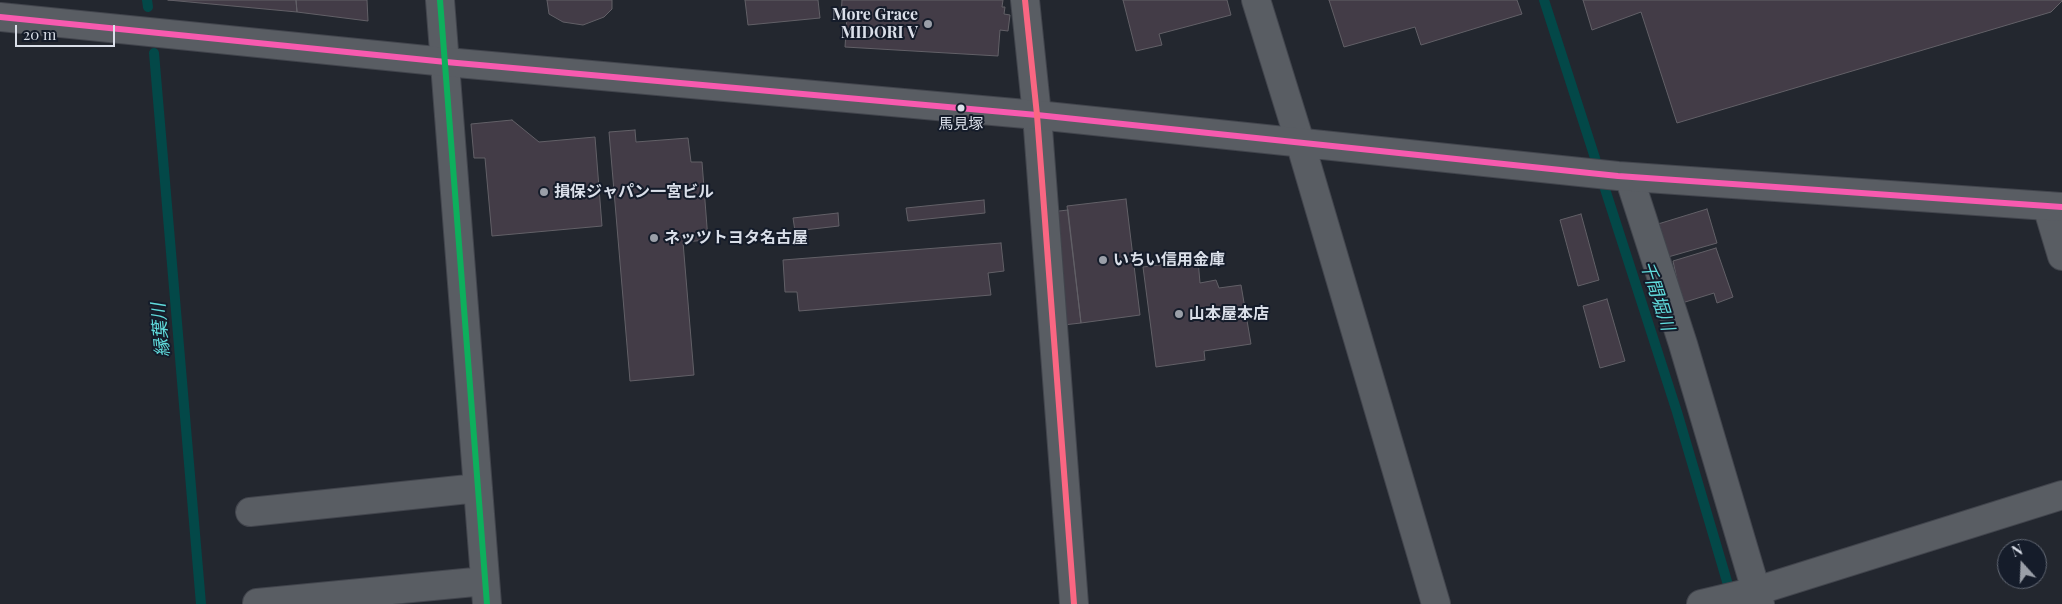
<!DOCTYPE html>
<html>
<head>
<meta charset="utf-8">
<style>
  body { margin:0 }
  #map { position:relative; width:2062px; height:604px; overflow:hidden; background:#23272f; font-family:"Playfair Display",serif }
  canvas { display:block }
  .north { position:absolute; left:1997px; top:539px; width:50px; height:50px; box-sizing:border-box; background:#151c2a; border:1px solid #646a76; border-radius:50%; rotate:340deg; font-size:14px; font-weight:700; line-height:20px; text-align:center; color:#dadfe9 }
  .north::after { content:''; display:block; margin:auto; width:18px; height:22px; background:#9a9fa8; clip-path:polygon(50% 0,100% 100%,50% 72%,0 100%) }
  .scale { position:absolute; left:15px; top:25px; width:100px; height:22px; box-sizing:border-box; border:2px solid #dadfe9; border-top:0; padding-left:6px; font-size:15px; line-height:18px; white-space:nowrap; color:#dadfe9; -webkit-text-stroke:4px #151c2a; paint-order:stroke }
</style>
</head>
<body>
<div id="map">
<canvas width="2062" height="604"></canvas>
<div class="north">N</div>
<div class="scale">20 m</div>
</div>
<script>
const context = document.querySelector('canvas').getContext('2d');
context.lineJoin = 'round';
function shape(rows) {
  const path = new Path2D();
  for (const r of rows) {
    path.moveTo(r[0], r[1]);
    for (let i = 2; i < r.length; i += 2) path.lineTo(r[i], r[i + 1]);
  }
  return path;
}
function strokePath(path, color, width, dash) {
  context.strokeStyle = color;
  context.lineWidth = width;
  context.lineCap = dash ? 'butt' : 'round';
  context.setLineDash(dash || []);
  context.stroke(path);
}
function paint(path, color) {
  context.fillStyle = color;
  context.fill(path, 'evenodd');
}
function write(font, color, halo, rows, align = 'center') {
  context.font = font + ' "Playfair Display","Noto Sans JP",serif';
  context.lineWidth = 4;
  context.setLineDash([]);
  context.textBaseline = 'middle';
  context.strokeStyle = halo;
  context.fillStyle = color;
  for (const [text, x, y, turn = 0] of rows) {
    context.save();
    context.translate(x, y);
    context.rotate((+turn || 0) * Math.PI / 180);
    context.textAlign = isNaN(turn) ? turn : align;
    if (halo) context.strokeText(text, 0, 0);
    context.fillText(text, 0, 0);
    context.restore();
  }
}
const stream = shape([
  [147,0,148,7],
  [1544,0,1677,412,1731,595],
  [154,53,201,604]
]);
const building = shape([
  [168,0,296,0,297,12,168,0],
  [296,0,367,0,368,21,297,12,296,0],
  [547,0,612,0,612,9,604,17,583,25,563,22,549,14,547,0],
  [745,0,818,0,820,18,748,25,745,0],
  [842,0,1003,0,1002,7,1005,7,1004,14,1010,15,1008,31,1000,30,998,56,845,47,847,17,841,16,842,0],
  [1123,0,1227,0,1231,15,1159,34,1162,45,1136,51,1123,0],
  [1329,0,1517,0,1522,14,1421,45,1415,27,1344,47,1329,0],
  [1583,0,2062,0,2062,1,2051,12,1677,123,1641,12,1592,30,1583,0],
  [512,120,539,142,595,137,602,226,492,236,485,158,474,158,471,124,512,120],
  [635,130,636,142,688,138,691,162,702,162,708,240,683,242,694,375,630,381,609,132,635,130],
  [1126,199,1140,315,1081,323,1067,206,1126,199],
  [984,200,985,213,908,221,906,208,984,200],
  [1707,209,1717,243,1668,257,1658,224,1707,209],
  [1068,210,1081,323,1063,325,1050,212,1068,210],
  [838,213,839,226,795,231,793,218,838,213],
  [1581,214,1599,280,1578,286,1560,220,1581,214],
  [1001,243,1004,271,988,273,991,295,799,311,797,292,785,292,783,260,1001,243],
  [1716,248,1733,297,1717,303,1714,293,1682,303,1673,261,1716,248],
  [1198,260,1200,283,1216,280,1219,288,1241,285,1251,344,1204,351,1205,360,1156,367,1143,267,1198,260],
  [1607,299,1625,361,1600,368,1583,306,1607,299]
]);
const minor = shape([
  [440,0,487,604],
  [1025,0,1037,115,1074,604],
  [1256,0,1300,142],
  [1629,177,1683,344,1760,604],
  [2047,206,2062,256],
  [250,512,478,488],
  [257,603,485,581],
  [1701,604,1756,591,2062,495]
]);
const tertiary = shape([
  [0,17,446,62,1037,115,1618,176,2062,207],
  [1300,142,1436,604]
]);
const bus1 = shape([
  [0,17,446,62,1037,115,1618,176,2062,207]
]);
const bus2 = shape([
  [440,0,487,604]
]);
const bus3 = shape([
  [1025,0,1037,115,1074,604]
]);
const markers = [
  [928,24,5,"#9a9fa8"],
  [961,108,4.5,"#dadfe9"],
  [544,192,5,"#9a9fa8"],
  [654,238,5,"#9a9fa8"],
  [1103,260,5,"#9a9fa8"],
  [1179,314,5,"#9a9fa8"]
];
const busNames = [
  ["馬見塚",961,124]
];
const poiNames = [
  ["More Grace",918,15,"right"],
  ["MIDORI V",918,33,"right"],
  ["損保ジャパン一宮ビル",554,192],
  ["ネッツトヨタ名古屋",664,238],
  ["いちい信用金庫",1113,260],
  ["山本屋本店",1189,314]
];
const waterNames = [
  ["千間堀川",1657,296,72],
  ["縁葉川",161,330,-95]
];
strokePath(stream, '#034848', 10);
paint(building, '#433c47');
strokePath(building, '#626067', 1);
strokePath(minor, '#42454d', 30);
strokePath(tertiary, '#42454d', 30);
strokePath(minor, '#595d63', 28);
strokePath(tertiary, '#595d63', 28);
strokePath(bus1, '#f75aaf', 6);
strokePath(bus2, '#0daf5c', 6);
strokePath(bus3, '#fa6682', 6);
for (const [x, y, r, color] of markers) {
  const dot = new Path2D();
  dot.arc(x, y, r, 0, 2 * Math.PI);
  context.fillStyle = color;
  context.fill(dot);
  strokePath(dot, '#151c2a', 2);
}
write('15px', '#dadfe9', '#151c2a', busNames);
write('bold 16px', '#dadfe9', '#151c2a', poiNames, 'left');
write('italic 18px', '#60dbdc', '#151c2a', waterNames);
</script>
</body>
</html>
